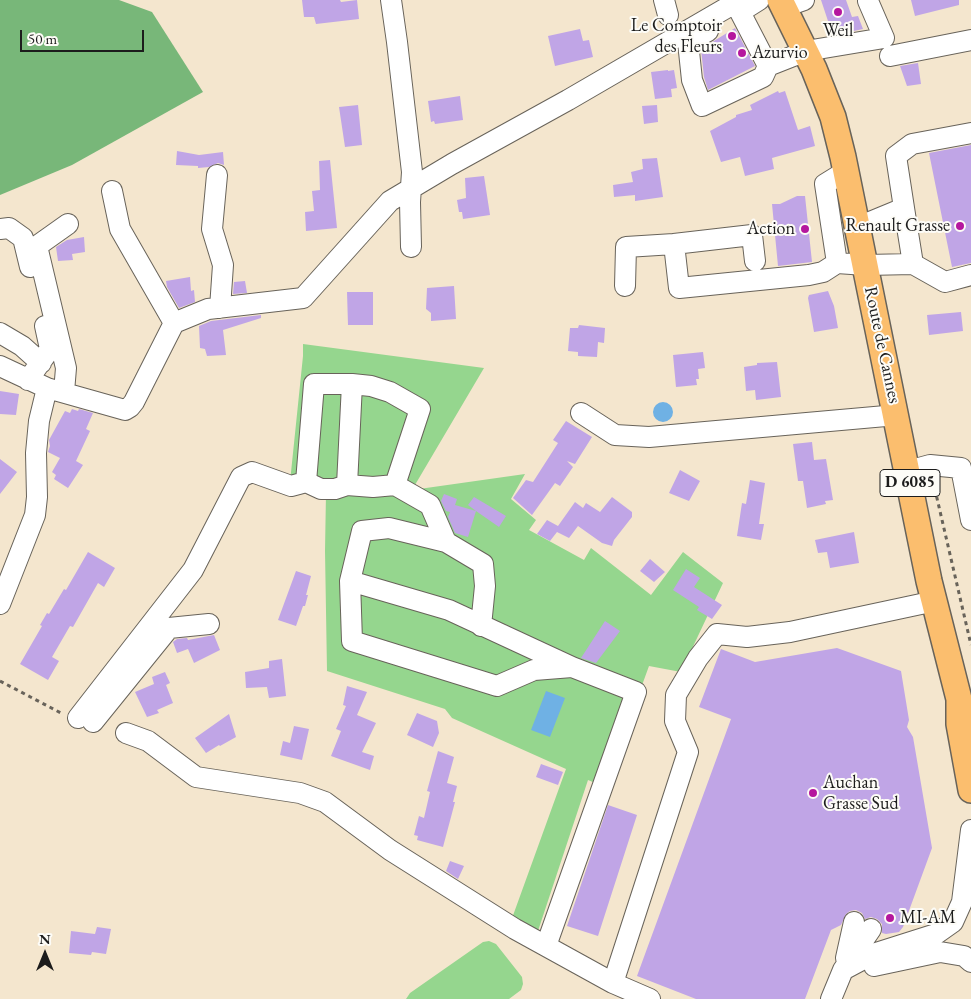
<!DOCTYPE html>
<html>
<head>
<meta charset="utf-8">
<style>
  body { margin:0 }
  #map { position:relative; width:971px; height:999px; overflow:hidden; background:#f4e6ce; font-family:"EB Garamond",serif }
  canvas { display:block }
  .north { position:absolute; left:20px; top:929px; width:50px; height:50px; -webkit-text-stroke:4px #fdfcf7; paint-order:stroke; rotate:0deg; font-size:14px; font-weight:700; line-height:20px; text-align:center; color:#1c1c1c }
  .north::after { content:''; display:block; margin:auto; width:18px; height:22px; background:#1c1c1c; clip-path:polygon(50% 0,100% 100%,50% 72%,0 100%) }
  .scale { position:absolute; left:20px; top:30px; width:124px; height:22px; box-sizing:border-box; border:2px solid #1c1c1c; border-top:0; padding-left:6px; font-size:15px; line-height:18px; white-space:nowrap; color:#1c1c1c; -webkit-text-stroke:4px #fdfcf7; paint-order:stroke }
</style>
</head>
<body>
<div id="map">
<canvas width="971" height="999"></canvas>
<div class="north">N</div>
<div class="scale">50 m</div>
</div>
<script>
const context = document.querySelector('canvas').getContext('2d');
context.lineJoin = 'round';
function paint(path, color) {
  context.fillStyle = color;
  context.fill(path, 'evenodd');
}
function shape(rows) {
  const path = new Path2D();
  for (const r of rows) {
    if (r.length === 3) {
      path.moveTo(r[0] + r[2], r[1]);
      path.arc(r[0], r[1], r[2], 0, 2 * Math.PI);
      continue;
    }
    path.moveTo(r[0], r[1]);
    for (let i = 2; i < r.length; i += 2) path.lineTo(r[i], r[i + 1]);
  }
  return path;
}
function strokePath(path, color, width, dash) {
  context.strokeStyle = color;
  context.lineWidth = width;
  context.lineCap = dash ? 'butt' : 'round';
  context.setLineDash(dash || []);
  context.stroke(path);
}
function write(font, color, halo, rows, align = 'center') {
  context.font = font + ' "EB Garamond",serif';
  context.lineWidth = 4;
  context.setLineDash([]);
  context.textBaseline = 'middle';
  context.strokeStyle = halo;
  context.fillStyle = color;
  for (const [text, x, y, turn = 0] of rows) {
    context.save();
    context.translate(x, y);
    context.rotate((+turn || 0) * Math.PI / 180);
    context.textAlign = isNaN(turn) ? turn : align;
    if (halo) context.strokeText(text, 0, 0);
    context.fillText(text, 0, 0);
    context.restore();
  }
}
const green = shape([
  [303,344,484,368,412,490,525,474,511,499,536,520,529,530,584,560,591,548,651,595,683,552,723,583,681,672,649,666,605,787,588,780,537,934,511,921,566,769,452,718,445,709,327,671,325,551,326,493,290,482,303,356],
  [489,941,496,944,522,977,523,984,521,990,509,999,406,999,410,993,483,942]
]);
const forest = shape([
  [0,0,119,0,152,12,203,92,72,165,0,195]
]);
const water = shape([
  [663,412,10],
  [546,691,565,698,550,737,531,730]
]);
const building = shape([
  [302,0,340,0,341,2,357,0,359,19,316,24,314,17,304,17],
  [821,0,846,0,852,17,858,16,863,29,849,32,845,26,831,30],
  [911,0,959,0,959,5,915,16],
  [735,28,755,66,708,90,704,77,701,49],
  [580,29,583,41,589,40,593,57,555,66,548,36],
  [918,63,921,84,907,86,900,66],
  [668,70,668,71,674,70,677,88,671,89,672,97,655,99,651,72],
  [778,91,779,93,785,91,798,130,810,126,815,146,772,158,774,169,745,176,740,157,721,162,710,131,736,117,736,115,752,110,750,105],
  [460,96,463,120,435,124,434,121,431,122,428,101],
  [358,105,362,145,345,147,339,107],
  [657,105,658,122,644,124,642,106],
  [971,145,971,263,952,267,929,153],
  [177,151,199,155,223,152,224,165,218,163,209,167,198,168,198,166,176,165],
  [657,158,663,197,635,201,635,195,614,197,613,185,633,182,631,172,643,169,642,159],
  [330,160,337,228,306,231,305,212,314,211,312,191,320,190,319,161],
  [484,176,490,215,463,219,462,212,459,212,457,200,466,198,465,178],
  [797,196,805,196,812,262,778,266,772,204,780,204],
  [84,237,85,252,72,254,73,260,58,261,56,247,67,240],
  [190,277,191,291,194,290,195,302,179,308,167,287,166,281],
  [245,281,247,293,233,294,234,282],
  [454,286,456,319,431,321,431,313,426,309,427,288],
  [828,291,834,306,838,328,814,332,808,298,809,295],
  [347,292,373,292,373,325,348,325],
  [961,312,963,331,929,335,927,315],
  [261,315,261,318,223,330,226,355,207,356,205,349,200,348,199,326,211,321],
  [579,325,605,328,604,343,598,342,597,357,578,356,578,352,568,351,570,328,578,328],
  [703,352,705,368,698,369,699,379,696,379,697,385,676,387,673,355],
  [777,362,781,397,756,400,755,390,746,391,744,367,757,365,757,363],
  [0,391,19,394,16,415,0,414],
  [72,409,78,411,79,409,93,413,86,429,90,431,76,461,83,465,68,488,54,479,56,475,52,472,60,458,48,452,50,446,49,440,65,411,70,413],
  [566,421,592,437,575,464,567,461,573,467,560,486,555,483,532,515,513,498,526,480,533,482,558,443,553,440],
  [812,442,814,460,826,459,833,500,825,501,826,504,807,508,803,481,798,481,793,444],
  [0,459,17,472,0,494],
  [680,470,700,481,689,501,669,493],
  [750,480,765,483,759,524,764,524,761,540,737,536,742,503,746,504],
  [444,494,457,499,455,505,476,511,468,505,474,497,506,516,499,527,476,511,468,537,455,533,448,517,450,512,446,511,441,501],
  [612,497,632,512,632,517,614,540,612,546,602,543,578,526,569,538,557,532,550,541,537,534,547,520,558,526,575,502,583,508,586,503,600,512],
  [854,532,859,563,830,568,827,552,818,553,815,540],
  [88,552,115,568,104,587,98,583,73,627,70,626,52,657,59,661,48,680,20,664,42,626,40,625,47,613,49,614,64,589,66,590],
  [650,559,665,572,654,582,640,571],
  [686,569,700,578,694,587,722,605,712,619,697,610,699,607,673,590],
  [296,571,311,576,306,595,308,595,305,606,303,606,296,626,278,620],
  [605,621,620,631,596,663,581,658],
  [214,635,220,650,194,663,188,649,177,653,173,642,177,639,187,638,188,640],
  [837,648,901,671,909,720,907,727,913,737,932,848,903,927,899,932,886,934,882,933,882,924,877,919,871,917,865,919,862,913,856,910,850,911,846,914,841,925,831,930,805,999,696,999,637,976,731,719,699,707,721,649,755,662],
  [282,659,286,696,269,698,267,687,246,688,245,672,269,668,269,661],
  [165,672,170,683,166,685,173,703,157,710,159,713,147,717,135,692,154,684,152,677],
  [347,686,367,692,357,715,376,723,362,752,374,756,370,770,331,756,341,731,336,729,346,706,343,705],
  [417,713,437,721,439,733,433,747,407,735],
  [229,714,236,737,220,746,219,745,206,753,195,738],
  [294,726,309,729,302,760,280,755,283,741,290,743],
  [438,751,454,757,447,783,457,786,453,802,455,802,443,847,417,840,418,836,414,835,419,816,424,818,430,792,427,791],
  [541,764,563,772,558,785,536,777],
  [608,805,637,815,598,936,567,926],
  [450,861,464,866,458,879,446,871],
  [97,927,111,929,106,954,92,952,91,955,69,953,71,931,95,934]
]);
const path = shape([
  [933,481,971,645],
  [0,681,61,713]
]);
const minor = shape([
  [391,0,397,42,412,172,410,202,411,247],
  [664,0,668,15],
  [759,0,740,12,768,66,806,51,884,38,868,1],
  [784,7,804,0],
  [708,31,688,42,692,80,702,106,763,77,768,66],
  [890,56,971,40],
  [217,175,212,229,223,265,220,308],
  [112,191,120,229,174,323],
  [904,208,913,264],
  [858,227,904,208,896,156,912,144,971,133],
  [0,229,9,228,23,238,30,267],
  [674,244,752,235,755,261],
  [837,263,825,184,846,171],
  [625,286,626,247,674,244,679,288,809,275,823,272,837,263,866,265,913,264,945,282,971,275],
  [0,333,22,346,41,363],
  [0,366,47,388,125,410,130,407,134,402,174,323,208,309,303,298,390,201,452,164,568,100,740,0],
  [28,380,50,349,45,326],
  [314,384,352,384,371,386,390,392,420,409,395,485,373,487,347,485,335,489,321,489,306,482,314,384],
  [64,392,66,368,37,246,68,224],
  [581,413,615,435,649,437,897,415],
  [908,471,930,465,961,468,971,520],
  [347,485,352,384],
  [395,485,430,505,446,542],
  [350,581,449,610,572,667,534,670,497,686,352,641,350,581],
  [350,581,362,531,389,528,446,542,483,564,485,586,481,626],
  [0,604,35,515,37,497,36,453,39,421,47,388],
  [78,718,193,570,241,477,252,472,291,486,306,482],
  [93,722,169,628,209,624],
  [126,733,148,741,196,777,300,793,325,802,390,850,515,929,613,983,650,999],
  [546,946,636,692,572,667],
  [846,958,854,922],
  [874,966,940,952,964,956,971,962],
  [843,970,873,954,936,934,953,922,962,902,971,830],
  [613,983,688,752,675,721,676,695,698,658,717,634,747,637,790,632,935,601],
  [831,999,843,970,871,929]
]);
const major = shape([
  [780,0,814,69,833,117,843,157,929,581,959,699,959,724,971,790]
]);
const markers = [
  [838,12,5,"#b5179e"],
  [732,36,5,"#b5179e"],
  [742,53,5,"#b5179e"],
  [960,226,5,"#b5179e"],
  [805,229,5,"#b5179e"],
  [813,793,5,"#b5179e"],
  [890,918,5,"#b5179e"]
];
const shields = [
  [910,483,60]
];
const shieldNames = [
  ["D 6085",910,483]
];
const poiNames = [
  ["Le Comptoir",722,26],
  ["des Fleurs",722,47],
  ["Weil",838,31,"center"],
  ["Azurvio",752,53,"left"],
  ["Renault Grasse",950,226],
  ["Action",795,229],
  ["Auchan",823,783,"left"],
  ["Grasse Sud",823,804,"left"],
  ["MI-AM",900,918,"left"]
];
const streetNames = [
  ["Route de Cannes",882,345,78]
];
paint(green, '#95d68e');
paint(forest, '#78b779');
paint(water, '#6fb1e4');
paint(building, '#c0a5e6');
strokePath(minor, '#68635a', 22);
strokePath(major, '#68635a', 28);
strokePath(path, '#68635a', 3, [4, 4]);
strokePath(minor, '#fff', 20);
strokePath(major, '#fbbe6e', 25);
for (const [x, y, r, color] of markers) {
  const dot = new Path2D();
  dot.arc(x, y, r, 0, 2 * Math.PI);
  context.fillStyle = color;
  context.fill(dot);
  strokePath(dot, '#fdfcf7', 2);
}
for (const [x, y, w] of shields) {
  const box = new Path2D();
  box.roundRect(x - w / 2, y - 13.5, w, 27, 4);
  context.fillStyle = '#fdfcf7';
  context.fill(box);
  strokePath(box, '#1c1c1c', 1);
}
write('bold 16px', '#1c1c1c', null, shieldNames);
write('18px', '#1c1c1c', '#fdfcf7', poiNames, 'right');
write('18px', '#1c1c1c', '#fdfcf7', streetNames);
</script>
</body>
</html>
